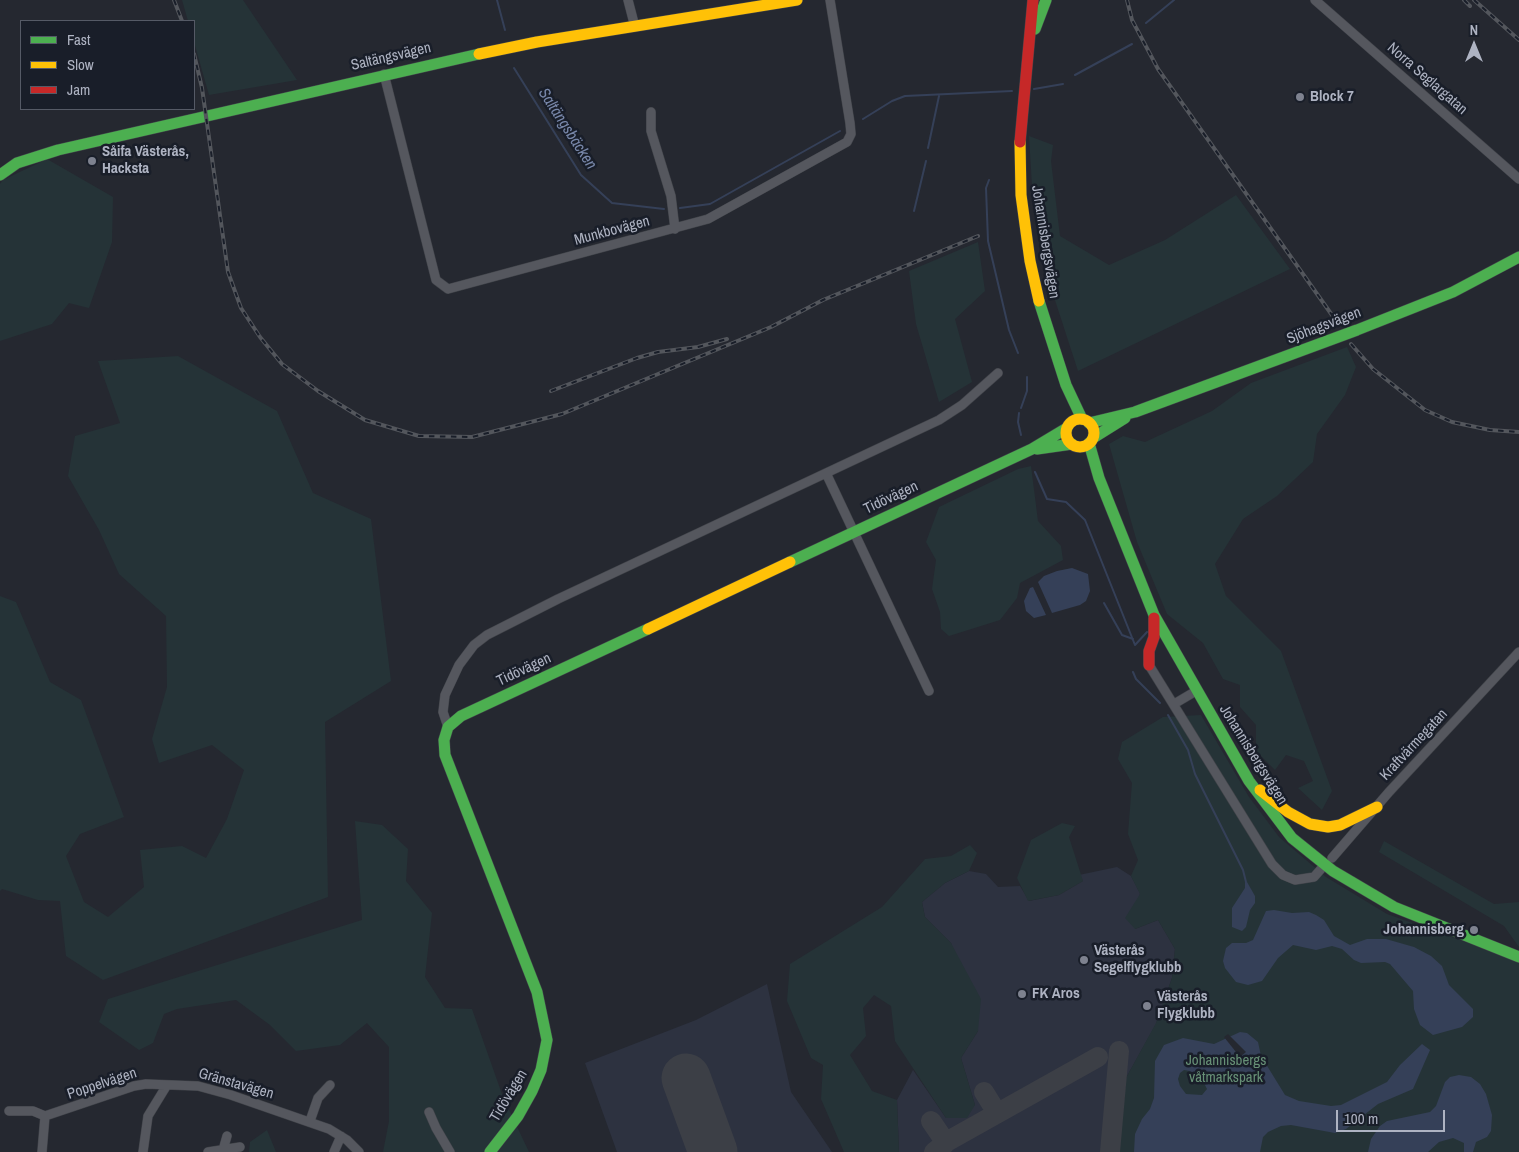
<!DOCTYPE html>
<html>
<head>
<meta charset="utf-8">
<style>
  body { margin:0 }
  #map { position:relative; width:1519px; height:1152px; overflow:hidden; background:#252830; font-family:"Archivo Narrow",sans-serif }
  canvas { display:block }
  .legend { position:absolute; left:20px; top:20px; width:175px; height:90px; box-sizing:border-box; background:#191e29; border:1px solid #555a66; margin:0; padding:6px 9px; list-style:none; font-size:15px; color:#aeb3c2 }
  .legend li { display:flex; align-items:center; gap:10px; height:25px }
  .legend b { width:25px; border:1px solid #555a66 }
  .north { position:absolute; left:1449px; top:20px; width:50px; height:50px; -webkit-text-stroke:4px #191e29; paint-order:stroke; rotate:0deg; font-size:14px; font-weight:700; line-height:20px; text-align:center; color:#aeb3c2 }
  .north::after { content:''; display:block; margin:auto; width:18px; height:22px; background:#aeb3c2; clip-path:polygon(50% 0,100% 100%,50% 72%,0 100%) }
  .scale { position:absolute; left:1336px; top:1110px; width:109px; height:22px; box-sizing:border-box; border:2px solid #aeb3c2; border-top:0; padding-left:6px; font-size:15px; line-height:18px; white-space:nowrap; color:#aeb3c2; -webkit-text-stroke:4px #191e29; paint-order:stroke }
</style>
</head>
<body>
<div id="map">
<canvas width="1519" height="1152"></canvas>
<ul class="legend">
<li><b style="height:6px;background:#4caf50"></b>Fast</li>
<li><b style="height:6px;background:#ffc107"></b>Slow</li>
<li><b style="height:6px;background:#c62828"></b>Jam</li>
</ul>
<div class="north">N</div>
<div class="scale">100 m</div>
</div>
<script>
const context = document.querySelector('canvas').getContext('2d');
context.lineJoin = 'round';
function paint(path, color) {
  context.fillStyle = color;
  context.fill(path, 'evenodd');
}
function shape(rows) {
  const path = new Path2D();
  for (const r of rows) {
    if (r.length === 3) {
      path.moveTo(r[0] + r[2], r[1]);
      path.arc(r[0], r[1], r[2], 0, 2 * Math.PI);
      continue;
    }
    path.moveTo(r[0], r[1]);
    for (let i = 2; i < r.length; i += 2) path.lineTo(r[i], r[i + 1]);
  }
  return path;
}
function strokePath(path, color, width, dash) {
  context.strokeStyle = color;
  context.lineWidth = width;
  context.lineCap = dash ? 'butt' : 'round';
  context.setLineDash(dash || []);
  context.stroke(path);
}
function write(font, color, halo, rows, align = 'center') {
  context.font = font + ' "Archivo Narrow",sans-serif';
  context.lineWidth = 5;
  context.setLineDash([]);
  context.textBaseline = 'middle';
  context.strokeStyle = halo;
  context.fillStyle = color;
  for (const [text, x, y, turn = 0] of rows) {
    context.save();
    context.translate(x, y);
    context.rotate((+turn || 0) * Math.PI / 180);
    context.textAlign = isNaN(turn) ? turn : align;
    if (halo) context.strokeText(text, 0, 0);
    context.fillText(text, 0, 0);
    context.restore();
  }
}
const airport = shape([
  [1117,867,1131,876,1140,893,1135,929,1158,920,1175,949,1172,978,1156,1024,1126,1078,1119,1152,899,1152,897,1100,913,1070,946,1118,975,1105,961,1058,978,1031,951,943,925,917,922,902,945,883,969,871,986,874,998,887,1020,886,1029,901,1059,895,1083,881,1079,875],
  [767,984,791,1092,832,1152,617,1152,585,1063,696,1020]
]);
const green = shape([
  [182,0,243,0,297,80,209,95,194,42,194,21,188,21],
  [1029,136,1053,145,1051,161,1060,236,1109,265,1165,240,1236,195,1290,269,1078,371,1042,260,1032,186],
  [47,159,113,197,112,242,89,308,69,303,52,324,0,341,0,184,3,180],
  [978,242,985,291,955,319,972,382,939,402,916,324,909,271],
  [1347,347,1356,367,1345,395,1317,434,1313,462,1277,496,1243,519,1215,564,1226,596,1281,651,1332,791,1322,810,1298,788,1313,781,1304,761,1286,755,1275,770,1256,751,1256,725,1240,707,1240,685,1223,679,1203,643,1167,614,1137,542,1109,444,1123,436,1145,442,1212,411,1251,383],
  [178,356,277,411,313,493,371,519,391,681,325,722,328,897,103,980,66,956,60,901,38,900,2,889,0,891,0,596,16,602,50,682,81,700,124,817,80,834,66,856,84,902,108,917,144,887,140,850,182,846,206,858,227,819,244,770,212,745,159,763,152,739,167,687,166,616,119,574,99,530,68,476,75,436,120,423,98,361],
  [1031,466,1038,521,1061,546,1063,560,1020,583,1017,598,1000,620,949,636,941,629,940,612,932,589,936,560,926,542,939,507,1018,469],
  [1201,715,1249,797,1279,837,1326,877,1387,914,1519,961,1519,1152,1119,1152,1126,1078,1156,1023,1172,978,1175,949,1158,920,1135,929,1125,918,1140,894,1131,876,1138,860,1128,834,1132,783,1118,759,1122,742,1163,717],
  [355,821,382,825,408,849,406,881,432,913,425,977,445,1008,472,1009,503,1097,529,1152,383,1152,389,1121,389,1047,367,1023,340,1045,296,1051,270,1025,236,1000,177,1009,164,1014,153,1043,139,1050,99,1022,108,999,362,920],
  [1062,823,1075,826,1069,837,1083,881,1059,895,1028,901,1017,878,1031,840],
  [1384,841,1494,904,1519,902,1519,947,1504,926,1379,852],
  [970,845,977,853,969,871,945,883,922,902,925,917,951,943,981,999,978,1031,961,1058,975,1105,967,1118,946,1118,895,1041,891,1006,874,995,863,1008,866,1036,850,1055,872,1091,897,1100,899,1152,844,1152,821,1099,823,1065,811,1058,787,1001,790,964,882,907,925,859,951,856],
  [267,1130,276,1152,249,1152,250,1142]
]);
const water = shape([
  [1072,568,1088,574,1090,591,1086,601,1080,605,1052,613,1038,582,1044,576,1057,571],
  [1033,587,1046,615,1034,618,1026,611,1024,601,1030,588],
  [1245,882,1247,882,1255,896,1255,903,1250,910,1246,927,1242,931,1232,927,1232,908,1245,888],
  [1274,910,1292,913,1309,912,1316,915,1324,920,1334,936,1350,945,1367,939,1386,939,1414,947,1431,956,1442,966,1449,985,1473,1009,1473,1017,1462,1027,1433,1035,1420,1025,1414,1009,1413,991,1390,964,1385,962,1361,963,1354,960,1342,949,1332,946,1316,950,1293,945,1278,958,1262,981,1248,985,1236,982,1225,968,1223,961,1226,948,1232,943,1246,943,1253,940,1266,911],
  [1240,1032,1247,1033,1258,1042,1261,1056,1285,1095,1299,1101,1331,1106,1341,1105,1387,1082,1400,1065,1422,1044,1430,1050,1413,1089,1378,1104,1346,1129,1335,1133,1291,1125,1281,1126,1268,1132,1263,1137,1260,1152,1134,1152,1135,1134,1142,1119,1150,1109,1154,1098,1155,1061,1164,1045,1183,1038,1214,1044],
  [1184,1070,1190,1071,1194,1078,1204,1083,1207,1089,1202,1095,1186,1094,1180,1086,1178,1079,1180,1073],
  [1459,1075,1471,1077,1480,1084,1486,1094,1492,1115,1491,1131,1487,1137,1476,1142,1473,1152,1464,1152,1464,1143,1453,1138,1439,1142,1428,1152,1368,1152,1371,1139,1380,1126,1387,1121,1430,1112,1436,1106,1445,1082,1450,1077]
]);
const pier = shape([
  [1228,1034,1246,1052,1240,1057,1224,1037]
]);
const stream = shape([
  [497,0,505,30],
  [1146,23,1174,0],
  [514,68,581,175,612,203,664,209],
  [1075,75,1132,44],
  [1034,89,1063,84],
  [863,119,892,101,905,96,1012,91],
  [928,148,939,96],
  [989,180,986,188,988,241,1009,330,1018,353],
  [680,208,710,204,840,131],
  [914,211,926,161],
  [1021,408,1027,391,1027,377],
  [1019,413,1018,422,1021,435],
  [1035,472,1047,499,1066,502,1085,520,1135,645],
  [1104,603,1122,635,1133,639],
  [1135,645,1147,632],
  [1133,672,1136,679,1160,703],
  [1168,715,1188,750,1195,774,1243,870,1246,882]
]);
const taxiway = shape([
  [984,1092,997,1113],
  [931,1121,946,1143],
  [934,1152,948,1141,1098,1057],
  [1110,1152,1119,1051]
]);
const runway = shape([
  [686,1078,713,1152]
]);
const street = shape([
  [628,0,635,27],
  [1315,0,1519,179],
  [384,74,436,280,448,289,708,219,847,142,851,134,850,123,830,0],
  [651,112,651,131,671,196,675,229],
  [826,473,929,691],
  [1149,665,1272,864,1283,875,1295,880,1314,877,1321,869],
  [1174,704,1196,691],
  [448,727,443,712,445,695,459,665,474,645,487,635,558,599,939,420,962,405,998,373],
  [1332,858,1389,792,1519,652],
  [9,1111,33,1111,45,1116],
  [429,1112,436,1128,450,1152],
  [310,1121,318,1098,330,1085],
  [223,1150,227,1136],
  [42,1152,45,1116,134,1086,146,1084,198,1086,231,1095,329,1129,347,1140,359,1152],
  [143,1152,148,1116,167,1085],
  [208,1152,240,1147],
  [334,1152,341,1136]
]);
const fast = shape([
  [1035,29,1046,0],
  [0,175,17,163,58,150,479,54],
  [1039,301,1066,385,1082,419],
  [1089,423,1135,412,1357,330,1453,292,1519,257],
  [1093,438,1125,418],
  [1089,443,1099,478,1154,615,1249,781,1292,838,1333,871,1394,907,1519,957],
  [1037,449,1072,444],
  [790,562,1032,449,1067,428],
  [490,1152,518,1116,532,1091,541,1070,547,1040,537,992,445,755,444,740,448,727,461,716,648,629]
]);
const slow = shape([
  [479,54,537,42,797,0],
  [1020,142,1021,195,1030,261,1039,301],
  [1080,433,14],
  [648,629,790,562],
  [1260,790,1288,812,1310,824,1328,827,1340,825,1377,807]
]);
const jam = shape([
  [1020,142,1033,0],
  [1149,665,1149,651,1154,637,1154,618]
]);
const rail = shape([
  [174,0,182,21],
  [1127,0,1132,20,1158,69,1339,325],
  [1464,0,1470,6],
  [1474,0,1519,40],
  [194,54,202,88,228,272,241,308,260,337,282,364,318,391,365,420,419,436,472,437,562,414,771,327,823,300,978,236],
  [1351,344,1373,369,1425,410,1452,422,1490,430,1519,432],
  [551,391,637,358,658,352,698,347,727,339]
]);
const markers = [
  [1300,97,5,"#7e828f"],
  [92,161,5,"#7e828f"],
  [1474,930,5,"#7e828f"],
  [1084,960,5,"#7e828f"],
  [1022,994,5,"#7e828f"],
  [1147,1006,5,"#7e828f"]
];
const streetNames = [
  ["Saltängsvägen",391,57,-13],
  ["Norra Seglargatan",1427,79,41],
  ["Munkbovägen",612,231,-15],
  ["Johannisbergsvägen",1045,242,81],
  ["Sjöhagsvägen",1324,326,-21],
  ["Tidövägen",891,498,-25],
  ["Tidövägen",524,670,-25],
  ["Kraftvärmegatan",1414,745,-47],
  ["Johannisbergsvägen",1253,755,58],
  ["Poppelvägen",102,1084,-18],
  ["Gränstavägen",236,1084,16],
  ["Tidövägen",509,1096,-59]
];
const poiNames = [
  ["Block 7",1310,97],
  ["Såifa Västerås,",102,152],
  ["Hacksta",102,169],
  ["Johannisberg",1464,930,"right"],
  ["Västerås",1094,951],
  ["Segelflygklubb",1094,968],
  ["FK Aros",1032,994],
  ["Västerås",1157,997],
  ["Flygklubb",1157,1014]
];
const parkNames = [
  ["Johannisbergs",1226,1061],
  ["våtmarkspark",1226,1078]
];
const waterNames = [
  ["Saltängsbäcken",567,129,57]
];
paint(airport, '#2d3240');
paint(green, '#253337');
paint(water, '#354058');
paint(pier, '#252830');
strokePath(stream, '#354058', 2);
strokePath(taxiway, '#3c3f46', 20);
strokePath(runway, '#3c3f46', 49);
strokePath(street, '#404349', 10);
strokePath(fast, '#404349', 12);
strokePath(slow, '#404349', 12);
strokePath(jam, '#404349', 12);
strokePath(street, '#55575e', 9);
strokePath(fast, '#4caf50', 11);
strokePath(slow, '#ffc107', 11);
strokePath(jam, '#c62828', 11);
strokePath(rail, '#53565c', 4);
strokePath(rail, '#191e29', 2, [5.5]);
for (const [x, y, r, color] of markers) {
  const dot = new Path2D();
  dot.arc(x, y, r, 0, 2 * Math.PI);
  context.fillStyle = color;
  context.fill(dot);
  strokePath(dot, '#191e29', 2);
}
write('15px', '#aeb3c2', '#191e29', streetNames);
write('bold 15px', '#aeb3c2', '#191e29', poiNames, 'left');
write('15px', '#679076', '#191e29', parkNames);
write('italic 16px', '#7887a9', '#191e29', waterNames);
</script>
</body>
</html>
